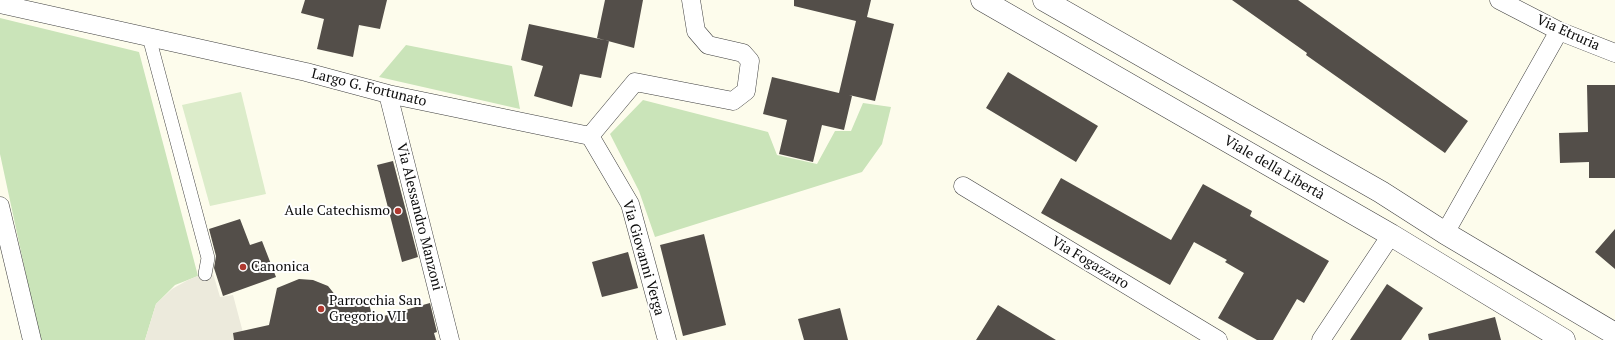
<!DOCTYPE html>
<html>
<head>
<meta charset="utf-8">
<style>
  body { margin:0 }
  canvas { display:block; background:#fdfcec }
</style>
</head>
<body>
<canvas width="1615" height="340"></canvas>
<script>
const context = document.querySelector('canvas').getContext('2d');
context.lineJoin = 'round';
function paint(path, color) {
  context.fillStyle = color;
  context.fill(path, 'evenodd');
}
function shape(rows) {
  const path = new Path2D();
  for (const r of rows) {
    path.moveTo(r[0], r[1]);
    for (let i = 2; i < r.length; i += 2) path.lineTo(r[i], r[i + 1]);
  }
  return path;
}
function strokePath(path, color, width, dash) {
  context.strokeStyle = color;
  context.lineWidth = width;
  context.lineCap = dash ? 'butt' : 'round';
  context.setLineDash(dash || []);
  context.stroke(path);
}
function write(font, color, halo, rows, align = 'center') {
  context.font = font + ' "PT Serif",serif';
  context.lineWidth = 4;
  context.setLineDash([]);
  context.textBaseline = 'middle';
  context.strokeStyle = halo;
  context.fillStyle = color;
  for (const [text, x, y, turn = 0] of rows) {
    context.save();
    context.translate(x, y);
    context.rotate((+turn || 0) * Math.PI / 180);
    context.textAlign = isNaN(turn) ? turn : align;
    if (halo) context.strokeText(text, 0, 0);
    context.fillText(text, 0, 0);
    context.restore();
  }
}
const green = shape([
  [0,18,139,52,198,276,175,285,156,304,145,340,40,340,0,154],
  [406,45,512,66,520,109,379,77],
  [643,100,768,132,777,155,817,164,835,131,851,131,863,103,891,107,882,144,862,172,655,237,639,191,610,134]
]);
const pitch = shape([
  [241,92,266,194,210,206,182,105]
]);
const plaza = shape([
  [212,270,220,297,233,295,245,340,145,340,156,304,172,289,188,280]
]);
const building = shape([
  [305,0,387,0,380,29,359,25,353,57,317,49,324,19,301,13],
  [605,0,643,0,634,48,597,38],
  [794,0,871,0,867,17,894,24,875,101,849,95,852,96,844,130,822,125,813,162,779,154,787,120,763,114,772,77,839,93,856,21,794,6],
  [1232,0,1298,0,1468,121,1445,153,1306,55,1307,53],
  [529,24,609,41,601,78,580,74,572,107,534,96,543,66,521,60],
  [1008,72,1098,126,1076,162,986,108],
  [1587,85,1615,85,1615,178,1589,178,1589,162,1560,163,1559,133,1588,132],
  [393,161,418,257,402,262,377,165],
  [1061,178,1171,240,1203,184,1252,211,1250,216,1329,261,1304,303,1297,299,1273,340,1257,340,1218,318,1244,273,1225,262,1227,260,1194,242,1170,285,1041,213],
  [240,219,250,245,262,241,276,277,223,296,214,268,216,256,209,229],
  [1615,229,1615,269,1595,252],
  [704,234,726,325,683,336,660,245],
  [628,252,638,288,602,297,592,262],
  [299,279,313,280,328,286,344,306,368,300,373,319,430,303,437,332,434,333,436,340,234,340,233,333,269,325,277,288],
  [1387,284,1423,308,1401,340,1350,340],
  [998,305,1056,340,976,340],
  [840,308,848,340,804,340,798,319],
  [1495,317,1501,340,1429,340,1428,334]
]);
const pedestrian = shape([
  [149,37,208,258,205,274]
]);
const minor = shape([
  [1499,0,1559,31,1615,53],
  [0,4,306,72,388,94,590,136],
  [388,94,450,340],
  [590,136,635,82,733,101,746,91,750,61,743,53,708,45,696,31,691,0],
  [590,136,630,204,667,340],
  [963,186,1218,340],
  [0,206,32,340],
  [1445,233,1559,31],
  [1321,340,1391,235]
]);
const tertiary = shape([
  [982,0,1391,235,1564,340],
  [1044,0,1381,192,1445,233,1615,334]
]);
const markers = [
  [398,211,4,"#af3930"],
  [243,267,4,"#af3930"],
  [321,309,4,"#af3930"]
];
const streetNames = [
  ["Via Etruria",1568,33,24],
  ["Largo G. Fortunato",369,88,14],
  ["Viale della Libertà",1274,168,30],
  ["Via Alessandro Manzoni",419,217,76],
  ["Via Giovanni Verga",643,258,74],
  ["Via Fogazzaro",1090,263,31]
];
const poiNames = [
  ["Aule Catechismo",390,211,"right"],
  ["Canonica",251,267],
  ["Parrocchia San",329,301],
  ["Gregorio VII",329,317]
];
paint(green, '#cae4b9');
paint(pitch, '#dcecca');
paint(plaza, '#eceadc');
paint(building, '#534e49');
strokePath(pedestrian, '#3f3f3f', 14);
strokePath(minor, '#3f3f3f', 19);
strokePath(tertiary, '#3f3f3f', 23);
strokePath(pedestrian, '#fff', 13);
strokePath(minor, '#fff', 18);
strokePath(tertiary, '#fff', 22);
for (const [x, y, r, color] of markers) {
  const dot = new Path2D();
  dot.arc(x, y, r, 0, 2 * Math.PI);
  context.fillStyle = color;
  context.fill(dot);
  strokePath(dot, '#fff', 1.5);
}
write('14px', '#0c0c0c', '#fff', streetNames);
write('14px', '#0c0c0c', '#fff', poiNames, 'left');
</script>
</body>
</html>
